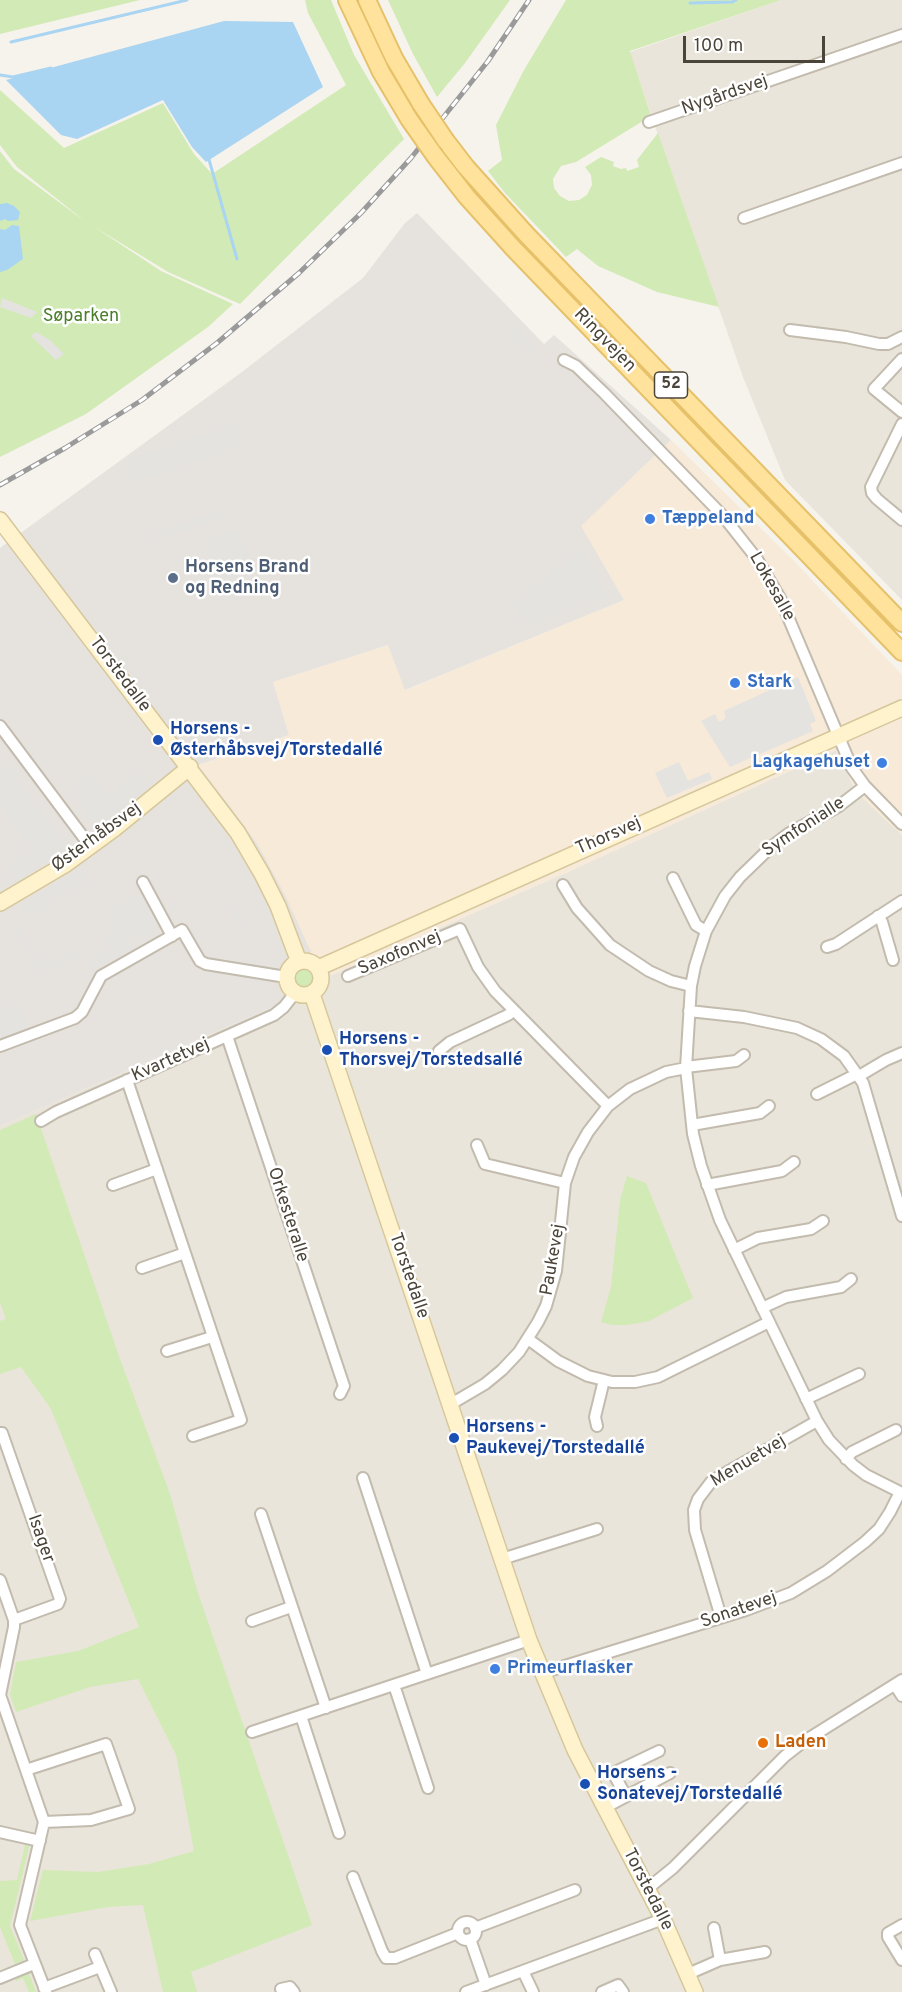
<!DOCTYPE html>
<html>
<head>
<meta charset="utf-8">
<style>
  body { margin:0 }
  #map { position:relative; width:902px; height:1992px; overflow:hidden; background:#f6f3ec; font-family:Overpass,sans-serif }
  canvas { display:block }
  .scale { position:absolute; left:683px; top:36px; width:142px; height:27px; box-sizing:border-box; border:3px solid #4b4439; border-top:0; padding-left:8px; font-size:18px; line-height:21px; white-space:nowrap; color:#4b4439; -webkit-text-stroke:4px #fff; paint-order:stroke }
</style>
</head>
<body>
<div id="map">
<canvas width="902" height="1992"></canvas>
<div class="scale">100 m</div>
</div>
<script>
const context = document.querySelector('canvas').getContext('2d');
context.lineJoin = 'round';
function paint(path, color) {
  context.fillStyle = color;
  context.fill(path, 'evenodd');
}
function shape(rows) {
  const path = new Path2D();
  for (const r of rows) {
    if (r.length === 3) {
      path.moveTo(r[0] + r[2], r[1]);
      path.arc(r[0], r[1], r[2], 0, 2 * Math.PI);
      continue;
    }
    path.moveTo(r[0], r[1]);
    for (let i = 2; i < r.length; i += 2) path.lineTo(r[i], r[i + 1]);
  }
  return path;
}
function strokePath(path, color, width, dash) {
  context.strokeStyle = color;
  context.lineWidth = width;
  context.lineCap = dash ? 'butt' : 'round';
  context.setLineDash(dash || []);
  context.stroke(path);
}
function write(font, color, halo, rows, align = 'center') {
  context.font = font + ' Overpass,sans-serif';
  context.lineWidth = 5;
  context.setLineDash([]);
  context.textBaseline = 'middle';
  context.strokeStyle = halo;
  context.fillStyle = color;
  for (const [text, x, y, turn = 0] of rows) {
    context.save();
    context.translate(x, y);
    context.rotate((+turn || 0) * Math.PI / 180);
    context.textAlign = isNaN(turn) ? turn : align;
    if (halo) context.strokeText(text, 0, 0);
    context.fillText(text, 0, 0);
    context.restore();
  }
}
const residential = shape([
  [781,0,902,0,902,600,785,480,743,377,655,126,651,127,648,118,651,115,630,52],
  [836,750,853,785,866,801,902,835,902,1992,0,1992,0,1126,275,1006,307,979,334,974,572,870]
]);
const commercial = shape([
  [671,440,794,561,902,675,902,835,866,801,853,785,836,750,572,870,334,974,307,979,232,809,198,765,289,735,273,682,388,645,406,690,624,600,580,526]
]);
const industrial = shape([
  [417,213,544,344,554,335,671,440,581,526,624,600,405,690,388,645,273,682,289,735,198,765,232,809,258,845,285,895,311,952,307,979,275,1006,0,1126,0,548,242,372,363,278,405,223]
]);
const green = shape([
  [0,0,140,0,0,34],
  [305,0,331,0,354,55,404,139,240,304,168,272,93,226,161,271,233,304,208,327,86,414,0,457,0,151,14,169,86,222,17,167,0,145,0,90,64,148,163,103,194,154,212,174,346,85,308,13],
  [388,0,510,0,465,63,437,97,413,54],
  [566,0,781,0,630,51,651,116,576,162,561,166,553,179,554,188,560,196,569,201,579,200,587,195,592,185,591,175,585,167,601,157,614,162,613,166,621,169,626,168,627,171,639,167,637,160,658,133,719,307,657,292,598,266,577,249,566,257,505,193,488,171,502,160,496,125,524,70],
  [303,978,12],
  [36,1114,120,1359,170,1494,197,1590,312,1925,191,1972,197,1992,163,1992,143,1905,108,1907,30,1921,43,1870,98,1872,149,1864,194,1851,176,1755,138,1679,90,1687,16,1712,10,1694,16,1662,78,1651,139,1627,51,1409,21,1367,0,1374,0,1321,6,1319,0,1303,0,1130],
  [627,1176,646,1183,693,1298,649,1321,628,1325,612,1325,601,1322,611,1287,620,1200],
  [30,1843,10,1926,24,1960,15,1964,0,1927,0,1881,17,1880,25,1845],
  [28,1971,36,1992,29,1992,23,1978,16,1981,15,1976]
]);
const parking = shape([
  [2,298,37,312,31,318,0,307],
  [516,326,536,351,530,357,510,330],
  [36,332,50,340,64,354,56,360,31,336],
  [232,424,241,446,133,484,126,461],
  [222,509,224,517,153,542,151,534],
  [238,528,252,570,247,571,246,575,252,577,246,597,224,603,202,540],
  [581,550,606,594,585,603,561,564],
  [559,566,583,604,562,613,540,580],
  [539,582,559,614,538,623,520,596],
  [518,597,533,619,525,623,511,601],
  [798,677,816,721,810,724,813,731,730,767,701,721,715,714,719,722,726,718,724,711],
  [1,760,67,845,17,882,6,868,31,849,0,807],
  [679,762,688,781,709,772,712,779,667,798,655,773],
  [140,771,150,783,135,798,113,814,97,820,89,819,81,813,86,808,71,790,91,775,108,797],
  [81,869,90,880,25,917,20,908,22,903,29,901,30,898,33,898,33,896,36,896,37,894,40,895,41,891,44,892,45,889,48,890,53,885,56,885,57,883,60,883,60,881,64,881,68,877,71,877,72,874,75,875,76,872],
  [140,894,160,929,145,938,141,931,130,938,127,934,125,935,132,949,113,960,110,955,107,956,109,960,91,970,87,962,109,949,104,940,117,932,107,913],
  [235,904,247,924,242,928,229,907],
  [16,922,41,967,74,949,78,957,40,976,11,925],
  [18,1001,26,1027,0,1037,0,1009]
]);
const water = shape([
  [224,21,293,22,323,87,206,162,192,147,163,100,77,139,61,135,6,80],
  [7,203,14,206,20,212,18,220,8,221,5,219,0,221,0,204],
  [12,225,19,226,23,259,7,270,0,272,0,229,5,230]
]);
const stream = shape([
  [690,3,732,2,736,0],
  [11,42,187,0],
  [0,75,13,77,51,68],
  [208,156,237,259]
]);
const street = shape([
  [649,122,902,35],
  [744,218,902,163],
  [790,330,846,337,879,344,888,344,902,337],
  [902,359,874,389,902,412],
  [564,360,576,366,604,393,723,516,757,559,780,598,852,768,865,786,902,824],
  [902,424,871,487,872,493,877,499,902,520],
  [0,726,90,846],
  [865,786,839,806,788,834,771,847,740,877,725,896,706,931,695,966,691,986,686,1068,693,1134,701,1166,720,1220,817,1421,829,1440,853,1465,866,1475,902,1493],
  [673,878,696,925,706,931],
  [143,882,172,936],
  [563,885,577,908,610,945,649,971,671,981,691,986],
  [878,916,882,922,893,960],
  [827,947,836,944,902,901],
  [348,976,460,929,478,967,495,991,608,1106],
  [689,1011,744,1017,797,1028,821,1039,844,1056,863,1083,902,1216],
  [227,1036,344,1386,340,1394],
  [0,1046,75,1018,82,1012,101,976,182,930,200,961,206,964,286,977],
  [439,1051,450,1042,508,1015,513,1011],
  [686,1067,736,1061,744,1055],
  [859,1076,886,1060,902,1053],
  [127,1080,241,1420,193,1436],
  [817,1094,857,1074],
  [41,1121,56,1112,274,1015,284,1007,295,993],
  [692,1125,760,1113,769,1106],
  [477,1145,485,1164,565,1183],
  [113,1185,157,1169],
  [707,1185,782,1171,794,1162],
  [734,1250,758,1238,811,1229,823,1221],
  [142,1268,185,1253],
  [762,1308,786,1297,841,1287,851,1279],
  [528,1339,558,1361,588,1376,612,1382,635,1382,658,1377,670,1371,769,1322],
  [167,1351,212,1337],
  [806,1399,859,1374],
  [451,1404,485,1384,502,1370,519,1352,538,1322,546,1306,556,1271,565,1183,574,1157,588,1132,608,1106,630,1089,666,1072,686,1068],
  [597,1426,595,1417,604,1380],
  [0,1433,2,1433,60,1599,58,1604,14,1620],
  [846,1459,852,1452,896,1430],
  [363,1478,427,1674],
  [261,1514,326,1708],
  [502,1559,597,1529],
  [0,1580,14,1620,14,1627,0,1695,44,1822,20,1925,46,1992],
  [721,1617,695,1530,694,1510,698,1499,711,1482,720,1476,817,1421],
  [252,1621,291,1607],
  [542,1673,746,1610,791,1593,827,1571,865,1542,879,1529,890,1512,900,1492],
  [394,1685,428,1788],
  [895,1685,902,1696],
  [301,1716,339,1833],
  [252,1732,529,1640],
  [26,1770,106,1744,129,1809,91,1820,44,1822],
  [626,1796,613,1773,659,1751],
  [604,1808,670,1773],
  [0,1832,40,1841],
  [353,1877,382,1951,386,1958,395,1958,458,1933],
  [647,1889,673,1868,785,1756,803,1742,902,1680],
  [467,1931,9],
  [902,1925,888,1933,888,1937,902,1960],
  [475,1928,575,1890],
  [714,1928,720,1960],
  [470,1939,486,1985],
  [95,1954,111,1992],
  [523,1971,533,1992],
  [688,1974,720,1960,765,1952],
  [0,1978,34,1964],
  [44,1988,100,1967],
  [281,1989,290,1987,294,1992],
  [466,1992,663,1919],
  [602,1992,618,1985,623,1992]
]);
const secondary = shape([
  [0,520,238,833,262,874,278,906,299,962],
  [0,903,66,864,114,829,190,767],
  [304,978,17],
  [318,968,902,708],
  [312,994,529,1640,575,1750,663,1919,695,1992]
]);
const primary = shape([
  [347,0,381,72,409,119],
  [367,0,394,58,421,104],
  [446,141,466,167,526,234,902,623],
  [435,156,467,197,513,248,902,652]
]);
const rail = shape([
  [0,485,65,448,142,400,217,343,299,273,361,213,411,158,488,61,529,0]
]);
const primaryBridge = shape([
  [421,104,446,141],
  [409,119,435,156]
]);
const markers = [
  [650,519,6,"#3f7fe0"],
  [173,578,6,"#5c6f8a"],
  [735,683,6,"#3f7fe0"],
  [158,740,6,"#1a4fb4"],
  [882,763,6,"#3f7fe0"],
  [327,1050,6,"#1a4fb4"],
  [454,1438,6,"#1a4fb4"],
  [495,1669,6,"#3f7fe0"],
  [763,1743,6,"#e8710a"],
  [585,1784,6,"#1a4fb4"]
];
const shields = [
  [671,385,33]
];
const shieldNames = [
  ["52",671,385]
];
const streetNames = [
  ["Nygårdsvej",725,96,-19],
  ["Ringvejen",604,341,46],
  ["Lokesalle",771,587,61],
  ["Torstedalle",119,675,53],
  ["Symfonialle",804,828,-33],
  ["Thorsvej",609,837,-24],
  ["Østerhåbsvej",97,838,-36],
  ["Saxofonvej",400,954,-23],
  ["Kvartetvej",171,1061,-24],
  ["Orkesteralle",287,1215,72],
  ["Paukevej",554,1260,-80],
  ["Torstedalle",408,1276,71],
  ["Menuetvej",749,1462,-31],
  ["Isager",40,1539,71],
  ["Sonatevej",739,1611,-19],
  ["Torstedalle",647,1890,63]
];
const parkNames = [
  ["Søparken",81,317]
];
const shopNames = [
  ["Tæppeland",662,519],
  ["Stark",747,683],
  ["Lagkagehuset",870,763,"right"],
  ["Primeurflasker",507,1669]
];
const serviceNames = [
  ["Horsens Brand",185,568],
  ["og Redning",185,589]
];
const transitNames = [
  ["Horsens -",170,730],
  ["Østerhåbsvej/Torstedallé",170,751],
  ["Horsens -",339,1040],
  ["Thorsvej/Torstedsallé",339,1061],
  ["Horsens -",466,1428],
  ["Paukevej/Torstedallé",466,1449],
  ["Horsens -",597,1774],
  ["Sonatevej/Torstedallé",597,1795]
];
const foodNames = [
  ["Laden",775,1743]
];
paint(residential, '#eae5da');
paint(commercial, '#f7ead8');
paint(industrial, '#e6e2dd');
paint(green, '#d2eab5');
paint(parking, '#e5e3e0');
paint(water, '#a9d4f2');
strokePath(stream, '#a9d4f2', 3);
strokePath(street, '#c2bbae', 14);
strokePath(secondary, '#d6c79b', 18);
strokePath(primary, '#e6c16a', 20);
strokePath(street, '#fff', 10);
strokePath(secondary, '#fff3cd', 15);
strokePath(primary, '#ffe39c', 16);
strokePath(rail, '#9a9a9a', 5);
strokePath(rail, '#fff', 3, [9]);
strokePath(primaryBridge, '#e6c16a', 20, []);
strokePath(primaryBridge, '#ffe39c', 16);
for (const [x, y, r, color] of markers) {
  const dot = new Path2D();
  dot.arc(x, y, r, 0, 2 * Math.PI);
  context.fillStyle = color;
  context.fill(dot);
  strokePath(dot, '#fff', 2);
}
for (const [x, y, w] of shields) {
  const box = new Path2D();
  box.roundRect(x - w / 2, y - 13, w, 26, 4.5);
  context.fillStyle = '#fff';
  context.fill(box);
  strokePath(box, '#4b4439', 1.5);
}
write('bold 16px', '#4b4439', null, shieldNames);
write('18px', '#4b4439', '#fff', streetNames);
write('18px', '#4a7f2a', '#fff', parkNames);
write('bold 18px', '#366cbe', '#fff', shopNames, 'left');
write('bold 18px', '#4e5e75', '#fff', serviceNames, 'left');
write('bold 18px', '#164399', '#fff', transitNames, 'left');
write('bold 18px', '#c56008', '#fff', foodNames, 'left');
</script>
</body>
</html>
